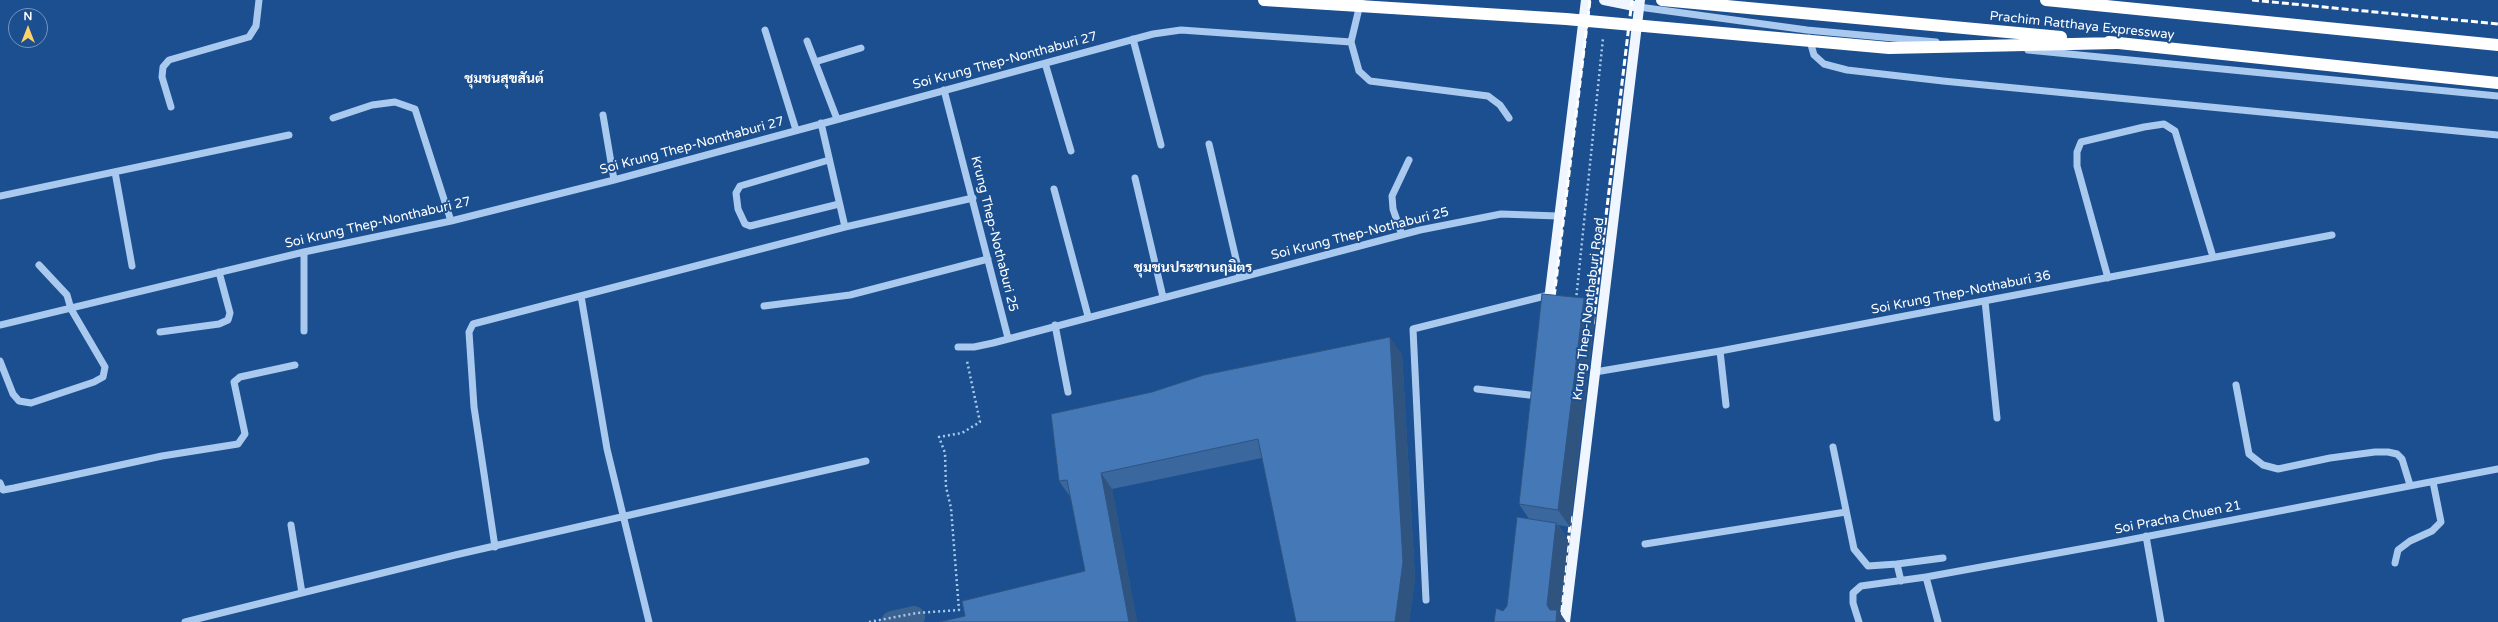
<!DOCTYPE html>
<html>
<head>
<meta charset="utf-8">
<style>
  body { margin:0 }
  #map { position:relative; width:2498px; height:622px; overflow:hidden; background:#1b4f8f; font-family:"Varela Round",sans-serif }
  canvas { display:block }
  .north { position:absolute; left:8px; top:8px; width:40px; height:40px; box-sizing:border-box; background:#1b4f8f; border:1px solid #7695bc; border-radius:50%; rotate:0deg; font-size:11px; font-weight:700; line-height:16px; text-align:center; color:#fff }
  .north::after { content:''; display:block; margin:auto; width:14px; height:18px; background:#ffd166; clip-path:polygon(50% 0,100% 100%,50% 72%,0 100%) }
</style>
</head>
<body>
<div id="map">
<canvas width="2498" height="622"></canvas>
<div class="north">N</div>
</div>
<script>
const context = document.querySelector('canvas').getContext('2d');
context.lineJoin = 'round';
function shape(rows) {
  const path = new Path2D();
  for (const r of rows) {
    path.moveTo(r[0], r[1]);
    for (let i = 2; i < r.length; i += 2) path.lineTo(r[i], r[i + 1]);
  }
  return path;
}
function strokePath(path, color, width, dash) {
  context.strokeStyle = color;
  context.lineWidth = width;
  context.lineCap = dash ? 'butt' : 'round';
  context.setLineDash(dash || []);
  context.stroke(path);
}
function paint(path, color) {
  context.fillStyle = color;
  context.fill(path, 'evenodd');
}
function write(font, color, halo, rows, align = 'center') {
  context.font = font + ' "Varela Round",Sarabun,sans-serif';
  context.lineWidth = 4;
  context.setLineDash([]);
  context.textBaseline = 'middle';
  context.strokeStyle = halo;
  context.fillStyle = color;
  for (const [text, x, y, turn = 0] of rows) {
    context.save();
    context.translate(x, y);
    context.rotate((+turn || 0) * Math.PI / 180);
    context.textAlign = isNaN(turn) ? turn : align;
    if (halo) context.strokeText(text, 0, 0);
    context.fillText(text, 0, 0);
    context.restore();
  }
}
const canal = shape([
  [892,622,914,617]
]);
const path = shape([
  [1576,300,1603,38],
  [869,622,917,613,959,610,951,508,946,487,945,453,939,437,962,433,980,422,967,361]
]);
const minor = shape([
  [1639,7,1807,30,1936,42],
  [765,30,796,130],
  [1809,38,1814,55,1824,64,1847,70,1943,81,2498,135],
  [1133,39,1161,145],
  [807,41,837,119],
  [1351,42,1359,71,1370,81,1488,96,1500,105,1509,118],
  [2028,50,2498,96],
  [815,62,861,48],
  [1045,63,1071,151],
  [944,90,1008,338],
  [171,107,162,77,163,67,169,60,249,37,256,26,259,0],
  [603,115,614,180],
  [333,118,372,105,395,102,415,109,451,221],
  [821,123,845,227],
  [1209,144,1240,276],
  [829,160,740,186,736,193,738,209,745,224,750,226,839,204],
  [115,172,132,266],
  [1135,178,1163,297],
  [1054,189,1088,316],
  [0,196,289,135],
  [1402,235,1393,209,1392,196,1409,160],
  [304,252,304,331],
  [2108,278,2077,166,2077,152,2081,142,2144,127,2164,124,2175,131,2213,257],
  [581,296,607,449,649,622],
  [1985,301,1997,418],
  [764,306,850,295,988,259],
  [0,325,304,252,451,221,614,180,1153,34,1181,30,1351,42,1361,0],
  [1055,325,1068,392],
  [160,332,219,324,228,320,230,313,219,272],
  [958,347,974,347,993,343,1420,230,1501,214,1558,216],
  [1720,351,1726,405],
  [0,361,13,394,19,401,31,403,94,382,103,377,105,367,71,309,67,295,39,265],
  [1595,372,1720,351,2332,235],
  [2236,385,2249,454,2263,465,2278,469,2330,458,2375,452,2388,452,2397,454,2402,459,2410,485],
  [1477,389,1538,396],
  [1833,447,1854,549,1868,566,1897,564,1901,581],
  [0,483,3,490,14,488,162,456,238,444,245,434,234,382,240,377,295,365],
  [291,525,302,593],
  [2146,536,2161,622],
  [1645,544,1846,512],
  [495,547,474,407,469,332,473,324,845,227,973,198],
  [2395,563,2398,550,2410,541,2432,531,2441,522,2433,482],
  [1897,564,1943,558],
  [1926,577,1938,622],
  [1426,600,1413,329,1549,295],
  [185,622,455,555,866,461],
  [1859,622,1853,603,1853,593,1861,586,1926,577,2113,543,2498,469]
]);
const major = shape([
  [1604,0,1639,7],
  [1548,308,1586,0],
  [1565,622,1640,0]
]);
const highway = shape([
  [1264,0,1566,19,1889,48,2117,43],
  [1662,0,2061,37],
  [2046,0,2498,45],
  [2109,42,2498,83]
]);
const rail = shape([
  [2252,0,2498,24],
  [1553,306,1590,0],
  [1593,324,1632,0],
  [1559,622,1571,516]
]);
const wall = shape([
  [1584,298,1595,315,1570,527,1558,525,1568,540,1560,613,1566,622,1494,622,1507,606,1529,519,1519,504],
  [1402,354,1415,578,1409,622,1296,622,1262,458,1112,489,1137,622,965,616,1085,571,1071,498,1059,481,1152,392]
]);
const shadedWall = shape([
  [1584,298,1595,315,1570,527,1558,510],
  [1390,337,1402,354,1415,578,1409,622,1395,622],
  [1101,473,1112,489,1137,622,1129,622],
  [1556,523,1568,540,1560,613,1566,622,1556,622,1547,605]
]);
const building = shape([
  [1542,294,1584,298,1558,510,1519,504,1542,294],
  [1390,337,1403,562,1395,622,1296,622,1258,439,1101,473,1129,622,939,622,965,616,962,601,1085,571,1067,480,1059,481,1051,414,1152,392,1204,375,1390,337],
  [1517,517,1556,523,1547,605,1550,610,1557,610,1556,622,1494,622,1496,608,1503,611,1507,606,1517,517]
]);
const streetNames = [
  ["Prachim Ratthaya Expressway",2082,26,6],
  ["Soi Krung Thep-Nonthaburi 27",1005,61,-15],
  ["Soi Krung Thep-Nonthaburi 27",692,146,-15],
  ["Soi Krung Thep-Nonthaburi 27",378,223,-13],
  ["Krung Thep-Nothaburi 25",994,234,76],
  ["Soi Krung Thep-Nothaburi 25",1360,234,-14],
  ["Soi Krung Thep-Nothaburi 36",1961,293,-11],
  ["Krung Thep-Nonthaburi Road",1589,309,-83],
  ["Soi Pracha Chuen 21",2178,518,-11]
];
const neighbourhoodNames = [
  ["ชุมชนสุขสันต์",504,79],
  ["ชุมชนประชานฤมิตร",1193,268]
];
strokePath(canal, '#3c6290', 22);
strokePath(path, '#a9c9ee', 2.5, [2, 3]);
strokePath(minor, '#a9c9ee', 7);
strokePath(major, '#f0f6ff', 10);
strokePath(highway, '#fff', 12);
strokePath(rail, '#fff', 3, [7, 3]);
paint(wall, '#3a679d');
paint(shadedWall, '#305480');
paint(building, '#4478b7');
strokePath(building, '#305480', 1);
write('13px', '#fff', '#1b4f8f', streetNames);
write('bold 14px', '#fff', '#1b4f8f', neighbourhoodNames);
</script>
</body>
</html>
